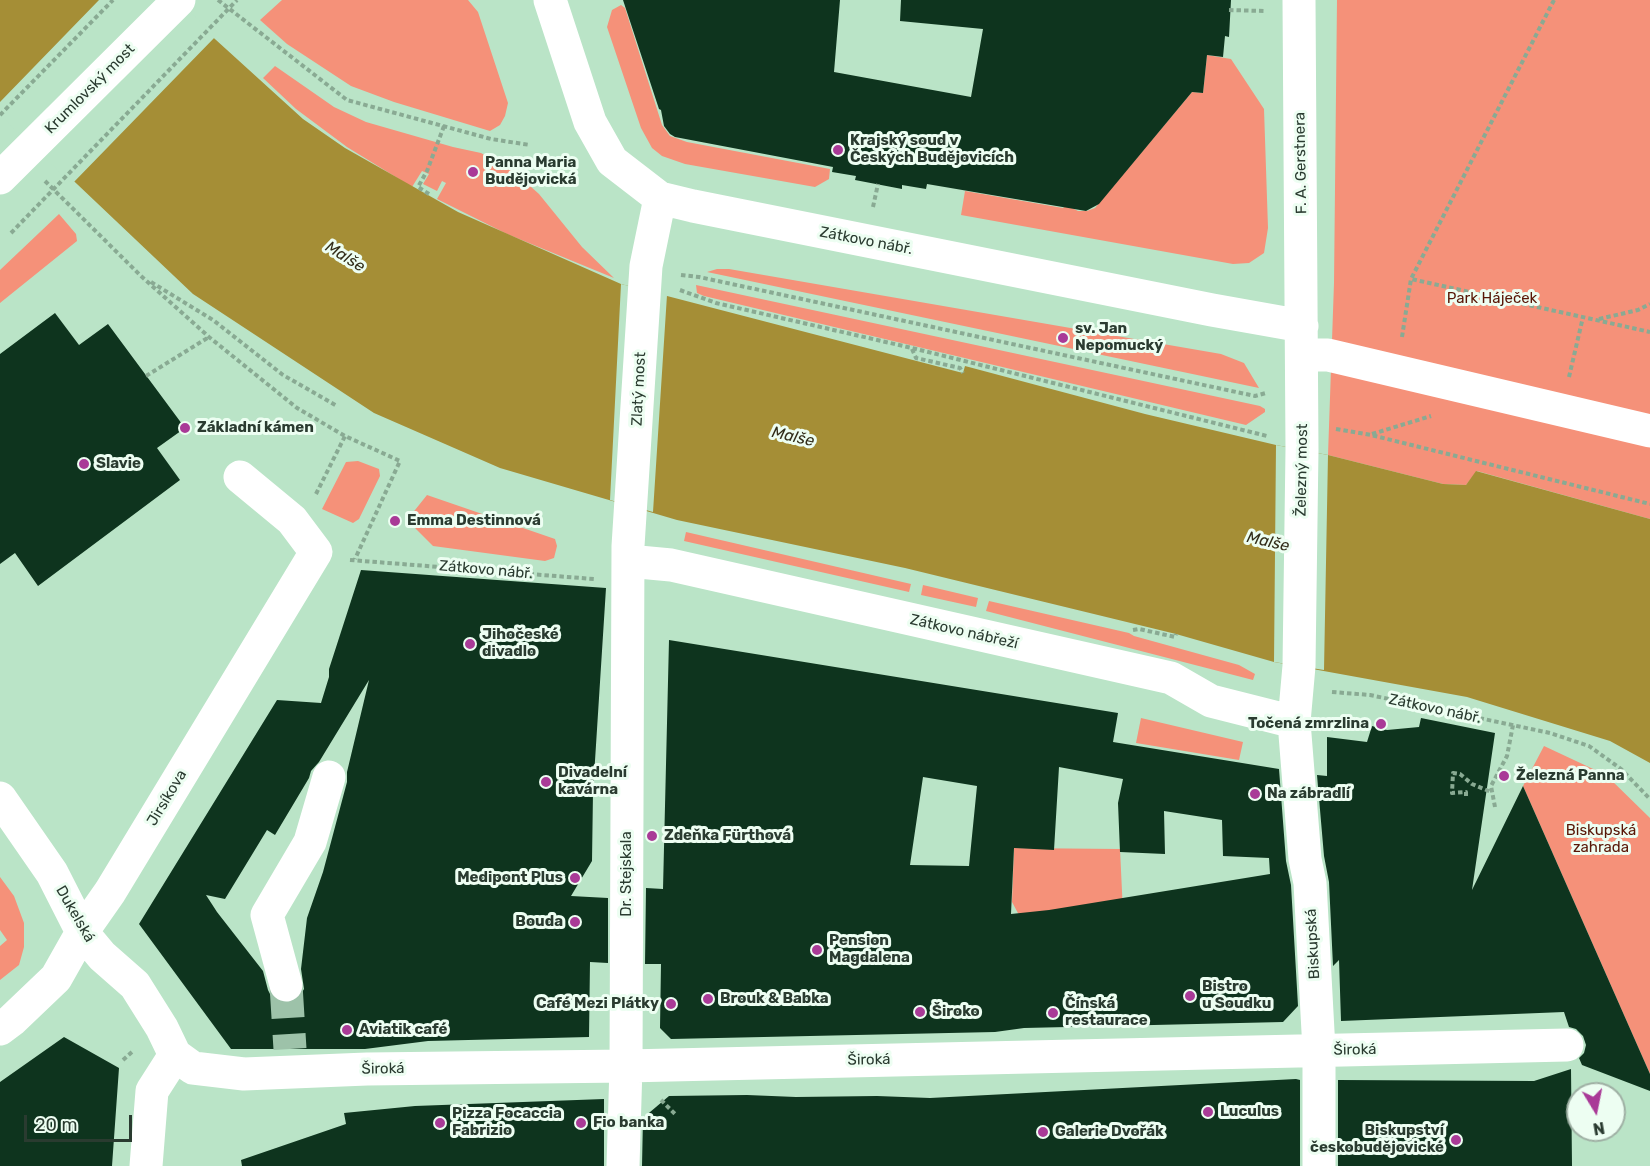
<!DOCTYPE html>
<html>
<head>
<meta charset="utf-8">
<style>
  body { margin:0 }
  #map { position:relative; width:1650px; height:1166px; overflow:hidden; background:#bae4c7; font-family:Rubik,sans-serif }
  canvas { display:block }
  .north { position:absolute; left:1566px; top:1082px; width:60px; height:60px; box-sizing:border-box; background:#edfef2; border:2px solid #9fb0a4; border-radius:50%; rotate:170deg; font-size:16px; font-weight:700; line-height:24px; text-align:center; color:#2a3b30 }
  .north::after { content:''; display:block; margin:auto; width:21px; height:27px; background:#a93a97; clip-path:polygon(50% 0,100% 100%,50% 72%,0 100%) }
  .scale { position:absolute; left:24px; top:1115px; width:108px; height:27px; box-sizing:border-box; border:3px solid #2a3b30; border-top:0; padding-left:8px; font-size:18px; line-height:21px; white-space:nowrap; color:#2a3b30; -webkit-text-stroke:4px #edfef2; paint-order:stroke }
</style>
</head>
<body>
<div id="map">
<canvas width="1650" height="1166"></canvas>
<div class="north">N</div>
<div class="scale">20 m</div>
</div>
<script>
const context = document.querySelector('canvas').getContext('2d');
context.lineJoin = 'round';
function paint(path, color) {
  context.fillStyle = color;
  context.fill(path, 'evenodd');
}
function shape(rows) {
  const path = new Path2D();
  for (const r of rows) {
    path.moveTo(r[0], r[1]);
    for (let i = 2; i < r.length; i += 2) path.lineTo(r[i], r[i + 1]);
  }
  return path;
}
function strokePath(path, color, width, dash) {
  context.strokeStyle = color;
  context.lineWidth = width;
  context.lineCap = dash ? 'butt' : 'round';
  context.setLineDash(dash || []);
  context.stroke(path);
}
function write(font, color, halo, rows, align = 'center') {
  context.font = font + ' Rubik,sans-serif';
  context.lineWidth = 6;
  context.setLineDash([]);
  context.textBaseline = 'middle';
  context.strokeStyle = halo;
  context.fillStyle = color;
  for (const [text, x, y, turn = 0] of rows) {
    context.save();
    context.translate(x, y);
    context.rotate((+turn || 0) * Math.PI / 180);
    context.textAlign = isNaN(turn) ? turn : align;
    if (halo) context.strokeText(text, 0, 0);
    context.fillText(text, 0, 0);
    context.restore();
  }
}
const green = shape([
  [282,0,468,0,478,12,508,103,505,116,500,125,490,131,394,102,351,86,287,44,260,20],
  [1337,0,1650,0,1650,519,1477,471,1466,485,1443,484,1328,455,1334,283],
  [621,5,625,8,662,125,670,136,687,142,830,169,829,179,815,187,685,164,662,156,652,148,641,128,607,27,612,10],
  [1207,55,1231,59,1264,109,1268,228,1264,253,1249,263,1233,264,961,215,965,191,1063,208,1066,205,1078,211,1087,211,1095,208,1192,92,1203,93],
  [275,66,334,107,366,122,453,147,481,153,512,170,539,194,582,247,614,278,507,234,437,199,446,183,442,181,437,191,423,184,429,174,422,171,412,187,347,147,296,109,263,78],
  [59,214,76,234,77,241,0,303,0,270],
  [717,269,729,269,1221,354,1244,363,1259,388,707,272],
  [696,285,1260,406,1265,409,1265,412,1246,425,704,296,697,293],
  [358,461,379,469,380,476,359,519,353,523,322,509,346,462],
  [427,495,555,539,557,546,554,558,545,561,433,546,407,520],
  [686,532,911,584,909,592,684,541],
  [923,585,978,598,976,607,921,595],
  [989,601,1129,633,1134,636,1239,665,1255,674,1253,680,986,611],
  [1141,718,1243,742,1239,760,1136,743],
  [1544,746,1606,775,1650,818,1650,1074,1523,786],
  [1014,848,1120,849,1125,955,1019,915,1012,902],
  [0,877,14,896,24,923,24,947,19,965,0,980,0,946,7,940,0,930]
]);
const water = shape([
  [0,0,172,0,303,119,345,148,458,212,621,284,959,372,963,373,965,366,1145,414,1276,445,1328,455,1443,484,1466,485,1476,471,1650,519,1650,763,1610,741,1467,697,1274,662,1176,634,905,568,677,520,500,468,374,413,193,294,0,111]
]);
const pier = shape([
  [99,0,177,0,216,36,72,184,0,115,0,102],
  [621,284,667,295,653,512,610,500],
  [1276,445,1328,455,1324,670,1274,662]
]);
const building = shape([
  [623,0,840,0,834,72,971,97,983,29,900,21,901,0,1231,0,1229,37,1225,36,1223,57,1207,55,1203,93,1192,92,1099,204,1086,211,927,184,926,189,902,185,902,189,855,180,856,176,832,172,833,167,675,137,670,134,664,126,661,110,659,109],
  [55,313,79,345,108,324,185,428,157,448,180,480,38,586,15,553,0,564,0,354],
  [361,570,606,588,593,792,592,861,571,896,608,898,608,963,590,962,589,1037,428,1041,365,1049,231,1049,139,924,277,700,321,703,329,677,329,669],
  [369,680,347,772,347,782,323,872,307,918,301,969,304,989,298,999,296,1016,287,1003,281,1003,272,998,268,990,263,971,217,912,206,895,225,899,267,830,275,835,309,778,311,771,319,762],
  [669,640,1118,713,1113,742,1279,769,1286,861,1291,885,1298,1006,1283,1022,1024,1028,995,1032,671,1039,660,1028,661,964,645,964,646,888,663,889],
  [1059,767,1123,779,1118,803,1120,852,1165,854,1164,811,1222,820,1223,856,1269,858,1270,874,1049,910,1011,914,1014,848,1054,850],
  [923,777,977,786,969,866,910,865],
  [1421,718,1495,733,1472,890,1523,786,1650,1074,1650,1091,1582,1065,1579,1058,1584,1053,1586,1045,1583,1036,1576,1029,1569,1027,1564,1012,1341,1021,1339,960,1333,966,1329,882,1324,856,1317,775,1327,776,1327,737,1367,742,1372,726,1387,730,1419,727],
  [64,1037,119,1068,112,1166,0,1166,0,1082],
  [1571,1069,1572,1166,1338,1166,1338,1080,1534,1081],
  [1296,1079,1300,1080,1300,1166,642,1166,643,1118,669,1096,747,1095,796,1097,877,1096,930,1098],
  [604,1099,604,1166,242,1166,241,1160,346,1124,344,1113,415,1106]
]);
const minorTunnel = shape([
  [286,985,290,1049]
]);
const path = shape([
  [218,0,347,100,491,139,530,145],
  [1554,0,1411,279,1650,332],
  [1229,10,1264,11],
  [0,115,113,0],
  [45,181,141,276,209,337,297,408,345,436,400,461,355,559],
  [429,194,418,187,427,171,444,126],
  [873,207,878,184],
  [11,233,237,0],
  [681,275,699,277,1255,396,1266,393],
  [151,282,213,320,283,375,337,406],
  [680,290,716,303,912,348,1267,436],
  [1599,319,1638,310,1650,304],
  [1402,337,1411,279],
  [912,349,916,358,960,368,963,373],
  [146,376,209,337],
  [1569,377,1583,317],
  [1336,429,1371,435,1650,504],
  [1372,434,1431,416],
  [316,494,345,436],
  [350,560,594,579],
  [1133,630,1139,629,1175,637,1176,634],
  [1332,692,1370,695,1550,733,1589,746,1621,769,1650,799],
  [1466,796,1466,792,1452,793,1453,773,1460,774,1472,784,1491,792],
  [1495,807,1491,786,1507,756,1513,725],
  [123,1060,133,1051],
  [661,1100,675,1114]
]);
const minor = shape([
  [550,0,590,122,612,161,660,198,693,206,1212,310,1302,326],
  [1299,0,1302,449,1299,666,1294,722,1305,859,1310,883,1319,1050,1319,1166],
  [0,178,179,0],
  [1303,355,1328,355,1650,431],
  [628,561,671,565,1171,678,1211,701,1294,722],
  [0,798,52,873,82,932,102,956,135,985,162,1028,175,1055],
  [286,985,267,915,310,842,329,777],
  [0,1029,12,1020,56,978,82,932,110,892,316,552,292,520,240,477],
  [175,1055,193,1068,244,1074,367,1069,626,1066,1567,1045],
  [146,1166,152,1091,175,1055],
  [623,1166,626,1066,628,546,646,266,660,198]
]);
const markers = [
  [838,150,6,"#a93a97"],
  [473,172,6,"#a93a97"],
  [1063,338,6,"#a93a97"],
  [185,428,6,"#a93a97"],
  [84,464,6,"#a93a97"],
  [395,521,6,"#a93a97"],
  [470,644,6,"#a93a97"],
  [1381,724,6,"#a93a97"],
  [1504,776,6,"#a93a97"],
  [546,782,6,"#a93a97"],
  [1255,794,6,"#a93a97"],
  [652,836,6,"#a93a97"],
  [575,878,6,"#a93a97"],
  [575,922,6,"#a93a97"],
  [817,950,6,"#a93a97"],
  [1190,996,6,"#a93a97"],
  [708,999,6,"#a93a97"],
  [671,1004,6,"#a93a97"],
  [920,1012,6,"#a93a97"],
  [1053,1013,6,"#a93a97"],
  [347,1030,6,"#a93a97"],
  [1208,1112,6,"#a93a97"],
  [440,1123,6,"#a93a97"],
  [581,1123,6,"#a93a97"],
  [1043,1132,6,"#a93a97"],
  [1456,1140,6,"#a93a97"]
];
const streetNames = [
  ["Krumlovský most",90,89,-45],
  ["F. A. Gerstnera",1301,163,-91],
  ["Zátkovo nábř.",866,241,11],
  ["Zlatý most",639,389,-87],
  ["Železný most",1302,470,-89],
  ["Zátkovo nábř.",486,570,5],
  ["Zátkovo nábřeží",964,632,13],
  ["Zátkovo nábř.",1435,709,12],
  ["Jirsíkova",167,798,-59],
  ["Dr. Stejskala",627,874,-90],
  ["Dukelská",75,914,60],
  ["Biskupská",1313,944,-93],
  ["Široká",1355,1050,-1],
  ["Široká",869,1060,-1],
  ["Široká",383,1069,-1]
];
const poiNames = [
  ["Krajský soud v",850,141],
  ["Českých Budějovicích",850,158],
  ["Panna Maria",485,163],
  ["Budějovická",485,180],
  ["sv. Jan",1075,329],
  ["Nepomucký",1075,346],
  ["Základní kámen",197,428],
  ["Slavie",96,464],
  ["Emma Destinnová",407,521],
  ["Jihočeské",482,635],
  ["divadlo",482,652],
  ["Točená zmrzlina",1369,724,"right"],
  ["Divadelní",558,773],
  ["kavárna",558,790],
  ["Železná Panna",1516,776],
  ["Na zábradlí",1267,794],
  ["Zdeňka Fürthová",664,836],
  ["Medipont Plus",563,878,"right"],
  ["Bouda",563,922,"right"],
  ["Pension",829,941],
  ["Magdalena",829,958],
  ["Bistro",1202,987],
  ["u Soudku",1202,1004],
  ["Brouk & Babka",720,999],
  ["Café Mezi Plátky",659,1004,"right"],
  ["Čínská",1065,1004],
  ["restaurace",1065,1021],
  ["Široko",932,1012],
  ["Aviatik café",359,1030],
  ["Luculus",1220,1112],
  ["Pizza Focaccia",452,1114],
  ["Fabrizio",452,1131],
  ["Fio banka",593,1123],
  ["Biskupství",1444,1131,"right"],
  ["českobudějovické",1444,1148,"right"],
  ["Galerie Dvořák",1055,1132]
];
const parkNames = [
  ["Park Háječek",1492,299],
  ["Biskupská",1601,831],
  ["zahrada",1601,848]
];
const waterNames = [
  ["Malše",345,257,32],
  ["Malše",793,437,13],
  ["Malše",1268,542,13]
];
paint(green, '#f59179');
paint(water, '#a58e36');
paint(pier, '#bae4c7');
paint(building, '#0e341e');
strokePath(minorTunnel, '#9dc2a9', 33, [33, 16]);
strokePath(path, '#89aa93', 4, [4.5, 3]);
strokePath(minor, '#fff', 33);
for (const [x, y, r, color] of markers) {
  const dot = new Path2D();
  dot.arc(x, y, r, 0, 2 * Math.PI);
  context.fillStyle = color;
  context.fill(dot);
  strokePath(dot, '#edfef2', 2);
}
write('15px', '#2a3b30', '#edfef2', streetNames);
write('bold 15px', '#2a3b30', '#edfef2', poiNames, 'left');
write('15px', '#581606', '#edfef2', parkNames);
write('italic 16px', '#322d19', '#edfef2', waterNames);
</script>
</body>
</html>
